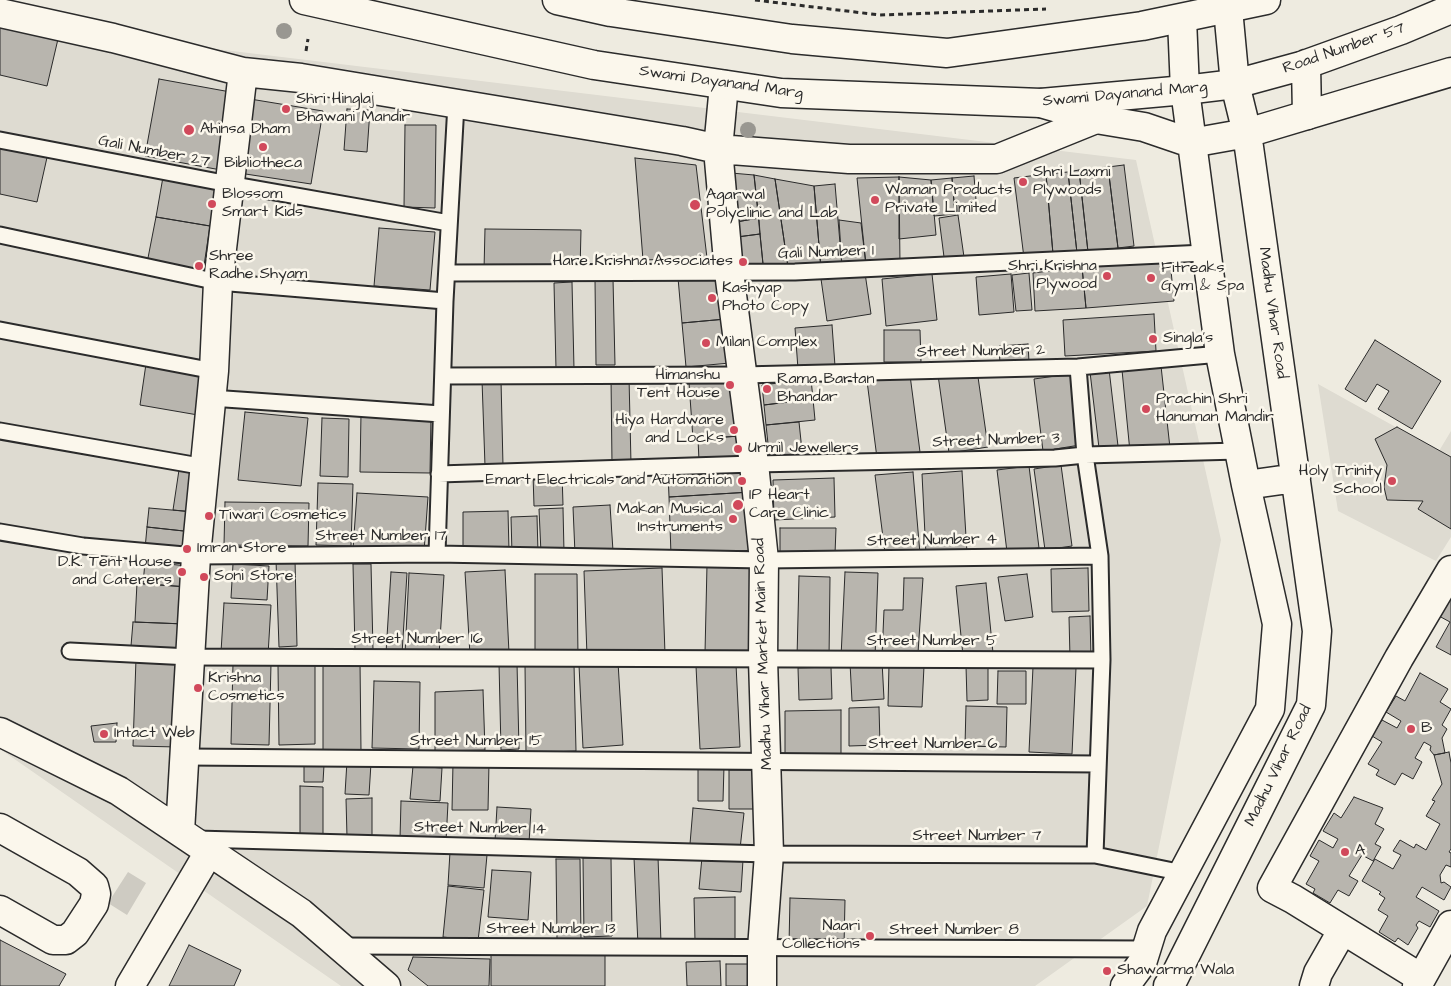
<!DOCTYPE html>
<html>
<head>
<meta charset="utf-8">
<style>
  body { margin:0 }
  canvas { display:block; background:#eeebe0 }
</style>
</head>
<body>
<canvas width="1451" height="986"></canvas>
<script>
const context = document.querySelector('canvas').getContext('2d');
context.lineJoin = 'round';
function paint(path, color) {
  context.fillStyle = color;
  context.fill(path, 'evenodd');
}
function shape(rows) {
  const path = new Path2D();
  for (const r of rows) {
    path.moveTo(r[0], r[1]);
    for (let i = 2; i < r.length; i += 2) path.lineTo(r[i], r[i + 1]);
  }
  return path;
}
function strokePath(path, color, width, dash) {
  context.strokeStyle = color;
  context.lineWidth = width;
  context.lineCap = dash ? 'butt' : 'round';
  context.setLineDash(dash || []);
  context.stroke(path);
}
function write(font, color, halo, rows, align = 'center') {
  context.font = font + ' "Architects Daughter",sans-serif';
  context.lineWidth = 5;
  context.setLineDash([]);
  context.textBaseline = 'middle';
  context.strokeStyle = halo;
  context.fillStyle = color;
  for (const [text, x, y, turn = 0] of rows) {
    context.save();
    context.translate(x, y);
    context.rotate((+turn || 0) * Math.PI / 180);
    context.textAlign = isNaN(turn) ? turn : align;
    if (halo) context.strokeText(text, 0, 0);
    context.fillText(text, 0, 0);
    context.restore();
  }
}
const built = shape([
  [0,23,1136,160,1221,540,1147,906,1035,986,341,986,0,749],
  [1318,384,1439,451,1451,431,1451,537,1436,561,1338,511]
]);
const green = shape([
  [128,872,146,883,127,915,108,903]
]);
const building = shape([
  [0,26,58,39,47,86,0,75,0,26],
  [159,79,236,93,221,170,145,156,159,79],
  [250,99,323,111,311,184,239,173,250,99],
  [347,109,370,110,367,152,344,150,347,109],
  [405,125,436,125,435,208,404,207,405,125],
  [0,142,48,153,37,202,0,194,0,142],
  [635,158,696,165,707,258,643,260,635,158],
  [1124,165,1134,246,1118,248,1108,167,1124,165],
  [1108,167,1118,248,1088,252,1079,170,1108,167],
  [1079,170,1088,252,1077,253,1068,172,1079,170],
  [1068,172,1077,253,1053,254,1046,174,1068,172],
  [731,173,754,175,759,218,736,222,731,173],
  [1046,174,1053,254,1024,258,1014,178,1046,174],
  [754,175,775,179,788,267,763,264,754,175],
  [974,176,977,212,955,214,952,178,974,176],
  [163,177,217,186,210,226,156,217,163,177],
  [899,177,900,265,866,265,857,178,899,177],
  [899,177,931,180,936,235,899,239,899,177],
  [952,178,955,214,934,216,931,180,952,178],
  [775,179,814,186,821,269,788,267,775,179],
  [835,184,842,267,821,269,814,186,835,184],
  [958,215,964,257,944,257,939,218,958,215],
  [156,217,210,226,203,272,147,263,156,217],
  [759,218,760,234,737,237,736,222,759,218],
  [839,220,861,223,866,265,842,267,839,220],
  [379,228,435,232,430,290,374,286,379,228],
  [485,229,581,230,580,271,484,270,485,229],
  [760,234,763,264,738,265,737,237,760,234],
  [1170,260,1174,301,1086,308,1082,267,1170,260],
  [1082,267,1086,308,1035,311,1033,273,1082,267],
  [865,273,871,314,827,321,821,279,865,273],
  [1029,273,1032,310,1016,311,1012,275,1029,273],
  [721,274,726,319,682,323,678,278,721,274],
  [932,274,937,320,886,326,882,279,932,274],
  [1011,274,1014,312,979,315,976,277,1011,274],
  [595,279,613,279,615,365,596,365,595,279],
  [572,282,574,369,556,369,554,283,572,282],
  [1154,314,1156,351,1065,356,1063,320,1154,314],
  [726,319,730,363,686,367,682,323,726,319],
  [832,325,835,366,798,369,795,328,832,325],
  [884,330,920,330,921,362,884,362,884,330],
  [1375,340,1441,381,1412,429,1378,409,1389,391,1377,384,1366,402,1345,389,1375,340],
  [1028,344,1029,362,1000,364,999,346,1028,344],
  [146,364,205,374,198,415,140,405,146,364],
  [1161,366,1170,448,1130,452,1122,370,1161,366],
  [1109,369,1118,446,1099,448,1090,372,1109,369],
  [977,370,988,447,949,453,938,375,977,370],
  [1070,374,1080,445,1043,451,1034,379,1070,374],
  [910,375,920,452,877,458,867,381,910,375],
  [629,377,631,464,612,464,611,378,629,377],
  [811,379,813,399,764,405,762,385,811,379],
  [482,380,501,380,503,466,485,466,482,380],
  [736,380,740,436,693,439,689,383,736,380],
  [813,399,815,420,766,425,764,405,813,399],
  [245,412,308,418,301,486,238,480,245,412],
  [361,414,431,416,430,473,360,472,361,414],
  [322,418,349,419,348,477,320,476,322,418],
  [799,422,803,460,770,462,766,425,799,422],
  [1397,427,1451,457,1451,529,1418,509,1423,501,1387,500,1384,487,1387,465,1375,439,1397,427],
  [740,436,742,459,699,461,698,439,740,436],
  [1061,465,1072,546,1045,550,1034,469,1061,465],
  [1029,466,1039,548,1007,552,997,470,1029,466],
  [750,468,751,492,669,497,668,473,750,468],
  [179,470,201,473,194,512,173,510,179,470],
  [962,471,967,553,926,555,922,474,962,471],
  [913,472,920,554,885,553,875,475,913,472],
  [562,473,563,505,534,506,533,474,562,473],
  [834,478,835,517,774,520,773,480,834,478],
  [318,483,353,484,351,546,316,545,318,483],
  [751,492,755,550,671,555,669,497,751,492],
  [357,493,428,497,424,552,353,549,357,493],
  [225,502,309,503,308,546,224,545,225,502],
  [610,505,613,551,575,554,573,507,610,505],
  [149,508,194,512,193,532,147,527,149,508],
  [563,508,564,552,541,553,539,509,563,508],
  [508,511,509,551,463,552,463,512,508,511],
  [537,516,538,553,512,554,511,517,537,516],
  [147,527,193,532,190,553,145,549,147,527],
  [780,528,836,528,835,554,780,553,780,528],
  [276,560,295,560,297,646,279,647,276,560],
  [145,562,189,566,188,587,143,584,145,562],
  [233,564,269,566,267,600,231,598,233,564],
  [353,564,371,564,373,650,355,651,353,564],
  [707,565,754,566,751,654,705,653,707,565],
  [662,568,665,654,587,656,584,571,662,568],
  [1088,568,1089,611,1052,612,1051,569,1088,568],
  [505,570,509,653,470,655,465,572,505,570],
  [391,572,407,573,402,654,386,653,391,572],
  [845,572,878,573,875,658,841,657,845,572],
  [409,573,444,575,439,656,405,654,409,573],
  [535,574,577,574,578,657,535,657,535,574],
  [1027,574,1033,617,1005,621,998,577,1027,574],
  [799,576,830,577,829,659,797,658,799,576],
  [904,578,923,578,918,653,882,656,884,610,903,610,904,578],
  [137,583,188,587,185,624,135,622,137,583],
  [986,583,993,653,963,656,956,586,986,583],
  [1450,598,1451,599,1451,655,1436,647,1450,622,1439,616,1450,598],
  [224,603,271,605,268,655,221,652,224,603],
  [1090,616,1091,658,1070,658,1069,617,1090,616],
  [133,622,185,624,184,651,131,646,133,622],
  [136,659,182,660,178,747,133,746,136,659],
  [360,661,361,751,323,751,323,662,360,661],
  [882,661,884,699,852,701,850,663,882,661],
  [618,662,623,745,583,748,579,665,618,662],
  [499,663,517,663,519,749,501,750,499,663],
  [233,664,271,664,269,745,231,744,233,664],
  [574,664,576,751,526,753,525,665,574,664],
  [736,664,740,747,700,749,696,666,736,664],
  [278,665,315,665,315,744,279,745,278,665],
  [889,665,924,666,922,707,888,706,889,665],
  [988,665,988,700,967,701,966,666,988,665],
  [831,667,832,699,799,700,798,668,831,667],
  [1033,667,1076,668,1072,754,1029,752,1033,667],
  [998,671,1026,671,1026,704,997,704,998,671],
  [1420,673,1448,689,1440,702,1451,709,1442,725,1447,729,1442,738,1445,753,1434,755,1430,750,1431,746,1424,742,1415,758,1422,762,1413,779,1402,773,1395,785,1376,775,1379,770,1368,764,1382,742,1372,736,1382,720,1397,728,1401,721,1386,712,1396,696,1405,701,1420,673],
  [374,681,420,682,419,749,372,748,374,681],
  [483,690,485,750,435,751,435,692,483,690],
  [966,706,1007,707,1006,747,965,746,966,706],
  [879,707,880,745,849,746,849,708,879,707],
  [841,710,841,756,785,757,785,711,841,710],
  [117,723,116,742,94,742,91,726,117,723],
  [1449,752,1451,763,1451,849,1449,852,1451,853,1451,867,1446,865,1440,875,1441,883,1444,882,1451,887,1444,900,1422,887,1416,897,1439,911,1430,927,1419,921,1416,925,1418,928,1408,945,1398,938,1395,942,1379,932,1388,916,1378,910,1385,898,1379,894,1381,892,1362,881,1375,859,1393,869,1401,855,1393,851,1400,840,1414,848,1416,844,1426,850,1440,824,1426,816,1435,801,1432,800,1442,784,1434,755,1449,752],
  [347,761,371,763,369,795,345,794,347,761],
  [453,763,489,763,488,810,452,810,453,763],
  [304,764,324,765,323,782,304,782,304,764],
  [413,766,442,768,440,801,410,799,413,766],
  [698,766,724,766,723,801,698,801,698,766],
  [729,770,762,770,763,809,729,809,729,770],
  [300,786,323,787,323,838,300,838,300,786],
  [1354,797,1383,808,1375,824,1384,829,1375,844,1381,847,1373,861,1362,855,1349,876,1358,881,1349,896,1338,890,1330,903,1313,893,1315,889,1306,884,1319,861,1310,856,1319,840,1333,848,1338,839,1323,831,1334,813,1341,818,1354,797],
  [372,798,372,836,347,837,346,799,372,798],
  [401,801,448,803,446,841,400,839,401,801],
  [497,807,531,809,529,843,495,841,497,807],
  [693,808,744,813,740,849,690,844,693,808],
  [450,852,487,855,484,888,448,885,450,852],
  [658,857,661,943,638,945,634,858,658,857],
  [702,857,743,860,741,892,699,889,702,857],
  [583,858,611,858,612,936,584,937,583,858],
  [556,859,580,859,581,939,557,939,556,859],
  [492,870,531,872,528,920,488,917,492,870],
  [448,886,484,890,478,941,443,937,448,886],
  [735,897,735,940,695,941,694,898,735,897],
  [790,898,845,900,844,946,789,945,790,898],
  [0,940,66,974,59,986,0,986,0,940],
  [189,945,241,970,234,986,169,986,189,945],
  [491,949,605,950,605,986,491,986,491,949],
  [413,957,490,959,489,986,428,986,408,970,413,957],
  [720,961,721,986,687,986,686,962,720,961],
  [726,964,757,964,757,986,726,986,726,964]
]);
const path = shape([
  [755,0,880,15,1046,9],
  [306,51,308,39]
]);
const service = shape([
  [0,140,229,184,449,223],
  [0,235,218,282,445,301],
  [447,273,795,272,1205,253],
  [0,330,214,371],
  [1078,367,1085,455,1100,556,1102,660,1095,855],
  [443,376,742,375,1078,367,1220,354],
  [211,398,441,414],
  [0,431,205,467],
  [439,474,754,464,1055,458,1085,455,1239,451],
  [0,532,83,546,196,556,437,554,764,560,1100,556],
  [437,554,445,301,456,104],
  [70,651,190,657,1102,660],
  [185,757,1098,764],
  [196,839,769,854,1095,855,1183,873],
  [340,946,1146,949]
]);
const minor = shape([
  [0,13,113,38,243,72,301,78,682,141,718,149,849,159,997,159,1096,119],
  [724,85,718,149,729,272,754,464,764,560,763,659,769,854,762,949,762,986],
  [0,732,119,791,301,913,386,986],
  [0,828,78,872,94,886,96,894,94,904,75,933,66,940,53,940,0,910],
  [180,832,196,556,214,371,218,282,243,72],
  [1421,978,1293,899,1272,888,1399,658,1451,570],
  [130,986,209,852],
  [1314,986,1318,973,1342,931],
  [1417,986,1451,925]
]);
const tertiary = shape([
  [1041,103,1096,119,1144,127,1191,143,1247,133,1451,72],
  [1246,485,1296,478],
  [1125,986,1142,963,1152,931,1270,709,1277,624,1246,485,1220,354,1185,90,1182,19],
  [1168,986,1173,980,1311,705,1317,631,1247,133,1235,84,1228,9]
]);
const primary = shape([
  [304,0,594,65,781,93,1041,103,1185,90,1235,84,1301,66,1401,30,1451,9],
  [557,0,611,12,792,39,947,53,1142,26,1266,0],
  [1306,64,1307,115]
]);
const trees = [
  [284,31],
  [748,130]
];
const markers = [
  [286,109,5,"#d1495b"],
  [189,130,6,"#d1495b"],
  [263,147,5,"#d1495b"],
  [1023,182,5,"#d1495b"],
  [875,200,5,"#d1495b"],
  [212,204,5,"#d1495b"],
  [695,205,6,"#d1495b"],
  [743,262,5,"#d1495b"],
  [199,266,5,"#d1495b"],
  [1107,276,5,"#d1495b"],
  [1151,278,5,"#d1495b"],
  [712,298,5,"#d1495b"],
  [1153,339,5,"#d1495b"],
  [706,343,5,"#d1495b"],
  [730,385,5,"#d1495b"],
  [767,389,5,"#d1495b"],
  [1146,409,5,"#d1495b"],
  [734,430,5,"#d1495b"],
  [738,449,5,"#d1495b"],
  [742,481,5,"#d1495b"],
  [1392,481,5,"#d1495b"],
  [738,505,6,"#d1495b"],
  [209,516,5,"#d1495b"],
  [733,519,5,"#d1495b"],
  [187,549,5,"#d1495b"],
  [182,572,5,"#d1495b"],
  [204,577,5,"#d1495b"],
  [198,688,5,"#d1495b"],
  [1411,729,5,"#d1495b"],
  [104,734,5,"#d1495b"],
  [1345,852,5,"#d1495b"],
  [870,936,5,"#d1495b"],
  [1107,971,5,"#d1495b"]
];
const streetNames = [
  ["Road Number 57",1344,49,-19],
  ["Swami Dayanand Marg",721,83,8],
  ["Swami Dayanand Marg",1125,95,-5],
  ["Gali Number 27",154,152,11],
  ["Gali Number 1",826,253,-2],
  ["Madhu Vihar Road",1272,313,82],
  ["Street Number 2",981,352,-1],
  ["Street Number 3",996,441,-2],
  ["Street Number 17",381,537],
  ["Street Number 4",932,541,-1],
  ["Street Number 16",417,640],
  ["Street Number 5",932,642],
  ["Madhu Vihar Market Main Road",764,654,-92],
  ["Street Number 15",476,742],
  ["Street Number 6",933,745],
  ["Madhu Vihar Road",1279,766,-64],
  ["Street Number 14",480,829,1],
  ["Street Number 7",977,837],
  ["Street Number 13",551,930],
  ["Street Number 8",954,931]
];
const poiNames = [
  ["Shri Hinglaj",296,100],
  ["Bhawani Mandir",296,118],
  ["Ahinsa Dham",200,130],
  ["Bibliotheca",263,164,"center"],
  ["Shri Laxmi",1033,173],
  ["Plywoods",1033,191],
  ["Waman Products",885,191],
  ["Private Limited",885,209],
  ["Blossom",222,195],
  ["Smart Kids",222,213],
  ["Agarwal",706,196],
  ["Polyclinic and Lab",706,214],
  ["Shree",209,257],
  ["Radhe Shyam",209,275],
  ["Hare Krishna Associates",733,262,"right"],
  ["Shri Krishna",1097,267,"right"],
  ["Plywood",1097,285,"right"],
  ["Fitreaks",1161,269],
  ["Gym & Spa",1161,287],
  ["Kashyap",722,289],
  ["Photo Copy",722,307],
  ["Singla's",1163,339],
  ["Milan Complex",716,343],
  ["Himanshu",720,376,"right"],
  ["Tent House",720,394,"right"],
  ["Rama Bartan",777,380],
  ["Bhandar",777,398],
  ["Prachin Shri",1156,400],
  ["Hanuman Mandir",1156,418],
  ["Hiya Hardware",724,421,"right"],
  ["and Locks",724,439,"right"],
  ["Urmil Jewellers",748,449],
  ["Holy Trinity",1382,472,"right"],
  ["School",1382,490,"right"],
  ["Emart Electricals and Automation",732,481,"right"],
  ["IP Heart",749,496],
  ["Care Clinic",749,514],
  ["Makan Musical",723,510,"right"],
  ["Instruments",723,528,"right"],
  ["Tiwari Cosmetics",219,516],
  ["Imran Store",197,549],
  ["D.K. Tent House",172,563,"right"],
  ["and Caterers",172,581,"right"],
  ["Soni Store",214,577],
  ["Krishna",208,679],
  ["Cosmetics",208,697],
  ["B",1421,729],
  ["Intact Web",114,734],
  ["A",1355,852],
  ["Naari",860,927,"right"],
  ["Collections",860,945,"right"],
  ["Shawarma Wala",1117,971]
];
paint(built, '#dedbd1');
paint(green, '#cecbc2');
paint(building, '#b8b5ae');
strokePath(building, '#2b2b2b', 1);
strokePath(service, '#2b2b2b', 19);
strokePath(minor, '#2b2b2b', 31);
strokePath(tertiary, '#2b2b2b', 31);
strokePath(primary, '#2b2b2b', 31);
strokePath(path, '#2b2b2b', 3, [5, 4]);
strokePath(service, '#fbf7ec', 15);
strokePath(minor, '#fbf7ec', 28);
strokePath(tertiary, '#fbf7ec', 28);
strokePath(primary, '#fbf7ec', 28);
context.fillStyle = '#999791';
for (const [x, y] of trees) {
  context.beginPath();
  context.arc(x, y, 8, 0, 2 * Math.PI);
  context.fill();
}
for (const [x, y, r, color] of markers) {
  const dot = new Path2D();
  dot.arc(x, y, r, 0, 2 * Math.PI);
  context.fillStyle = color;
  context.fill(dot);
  strokePath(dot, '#fbf7ec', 2);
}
write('16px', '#2b2b2b', '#fbf7ec', streetNames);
write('16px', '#2b2b2b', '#fbf7ec', poiNames, 'left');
</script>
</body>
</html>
